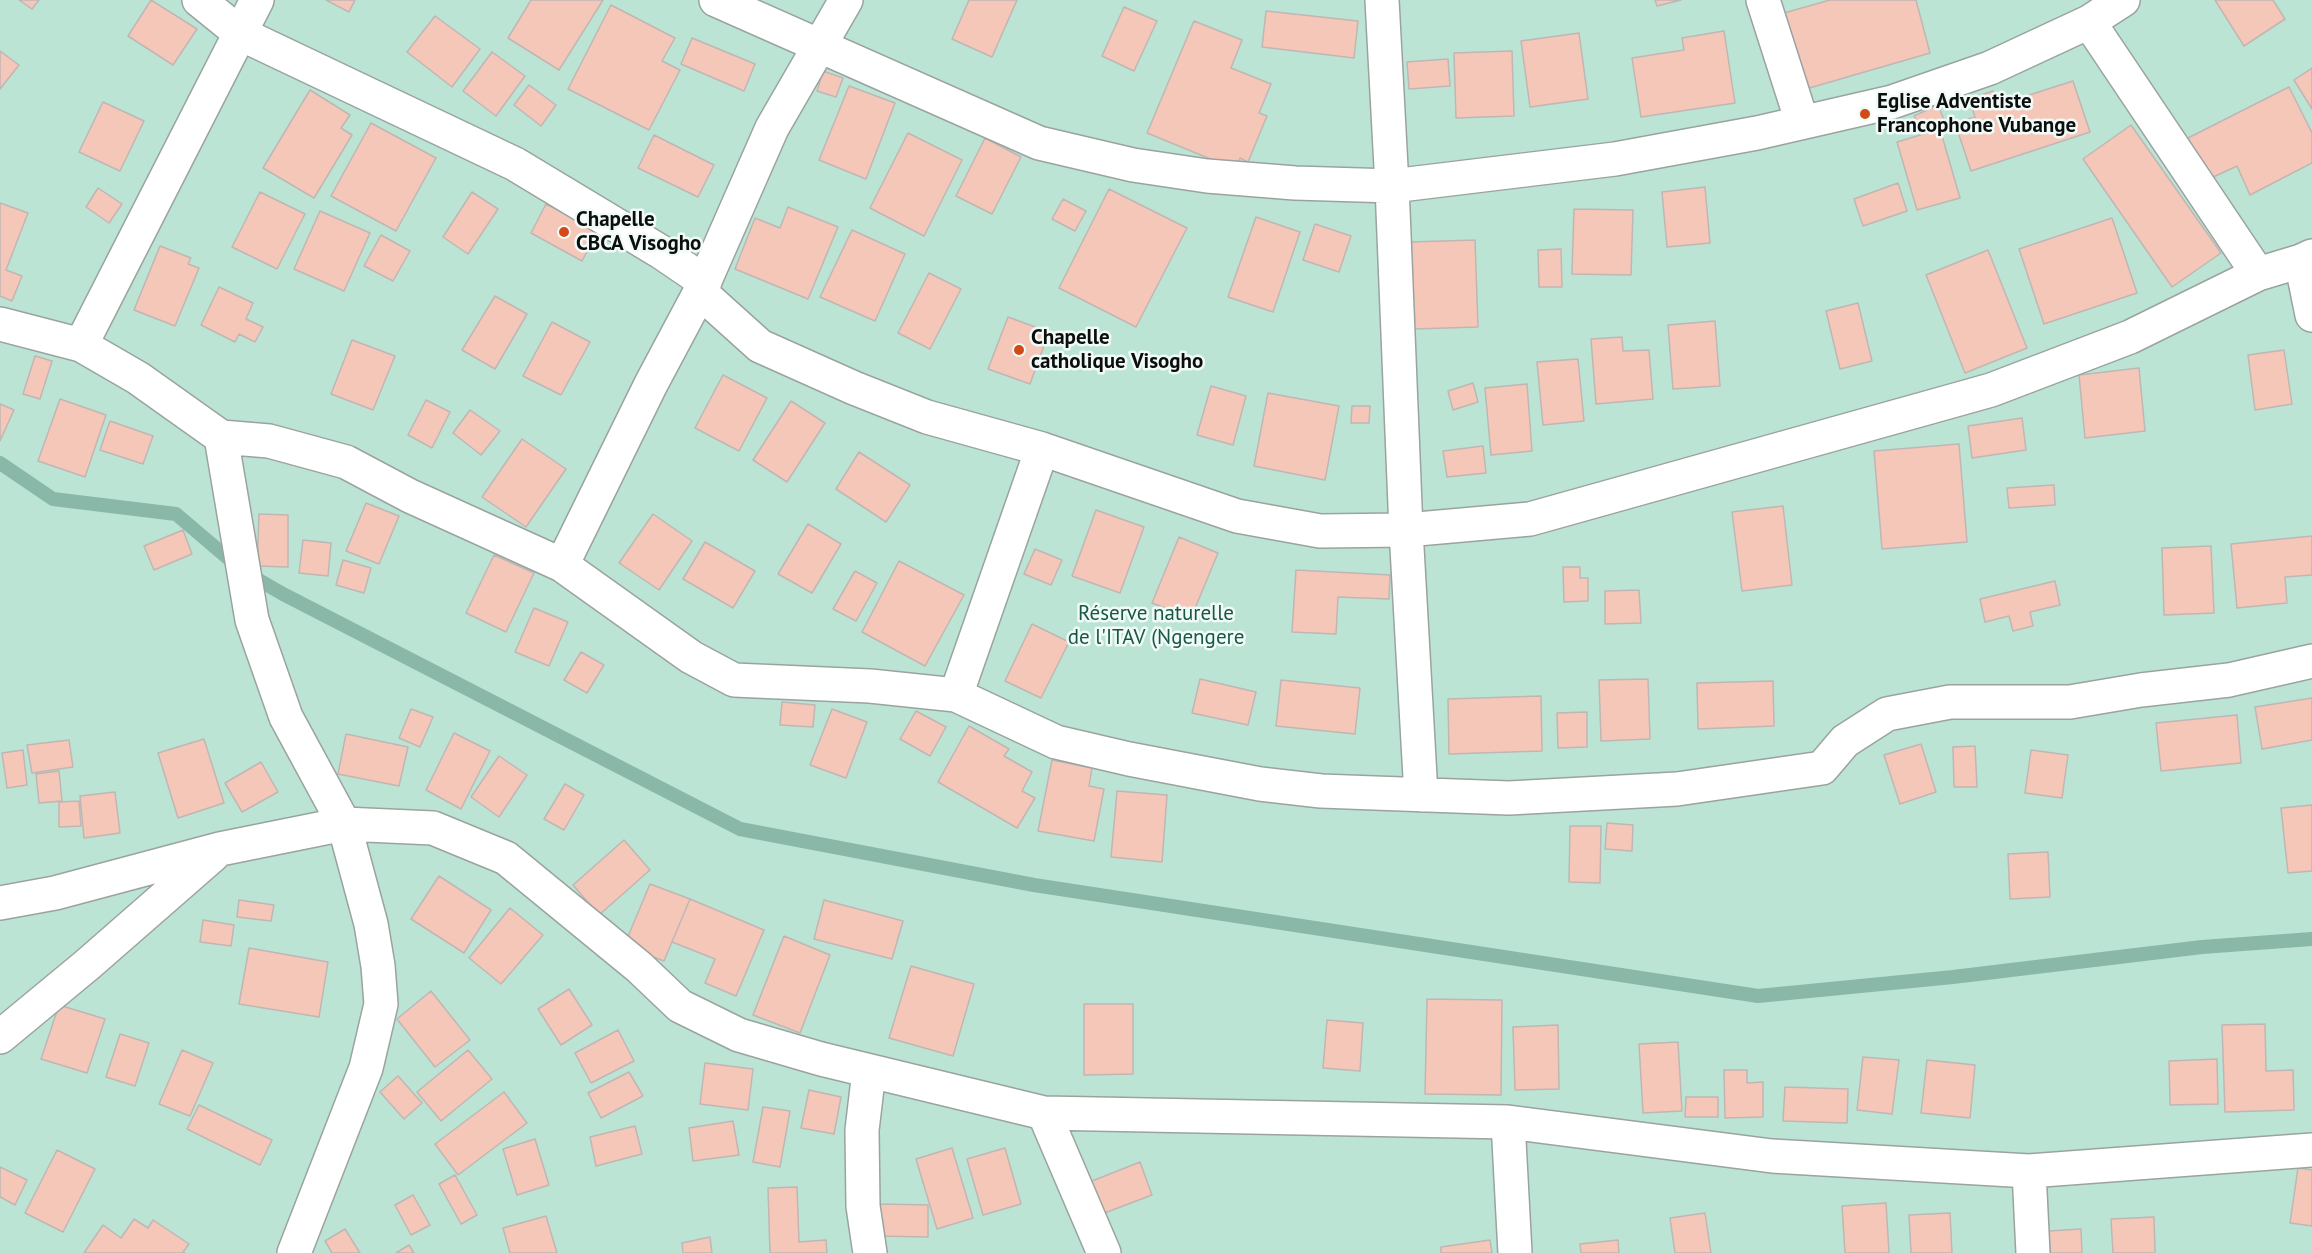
<!DOCTYPE html>
<html>
<head>
<meta charset="utf-8">
<style>
  body { margin:0 }
  canvas { display:block; background:#e3ede9 }
</style>
</head>
<body>
<canvas width="2312" height="1253"></canvas>
<script>
const context = document.querySelector('canvas').getContext('2d');
context.lineJoin = 'round';
function paint(path, color) {
  context.fillStyle = color;
  context.fill(path, 'evenodd');
}
function shape(rows) {
  const path = new Path2D();
  for (const r of rows) {
    path.moveTo(r[0], r[1]);
    for (let i = 2; i < r.length; i += 2) path.lineTo(r[i], r[i + 1]);
  }
  return path;
}
function strokePath(path, color, width, dash) {
  context.strokeStyle = color;
  context.lineWidth = width;
  context.lineCap = dash ? 'butt' : 'round';
  context.setLineDash(dash || []);
  context.stroke(path);
}
function write(font, color, halo, rows, align = 'center') {
  context.font = font + ' "PT Sans",sans-serif';
  context.lineWidth = 5;
  context.setLineDash([]);
  context.textBaseline = 'middle';
  context.strokeStyle = halo;
  context.fillStyle = color;
  for (const [text, x, y, turn = 0] of rows) {
    context.save();
    context.translate(x, y);
    context.rotate((+turn || 0) * Math.PI / 180);
    context.textAlign = isNaN(turn) ? turn : align;
    if (halo) context.strokeText(text, 0, 0);
    context.fillText(text, 0, 0);
    context.restore();
  }
}
const green = shape([
  [0,0,2312,0,2312,1253,0,1253]
]);
const stream = shape([
  [0,463,53,499,176,514,243,571,283,594,740,829,1034,885,1758,996,1953,977,2202,947,2312,939]
]);
const building = shape([
  [19,0,39,0,32,9,19,0],
  [151,0,197,29,173,65,128,36,151,0],
  [326,0,355,0,349,12,326,0],
  [531,0,603,0,559,70,508,38,531,0],
  [969,0,1017,0,992,57,952,39,969,0],
  [1655,0,1681,0,1657,6,1655,0],
  [1830,0,1916,0,1930,53,1806,89,1784,13,1830,0],
  [2215,0,2273,0,2285,19,2244,46,2215,0],
  [611,5,675,38,662,61,680,70,649,130,568,89,611,5],
  [1124,7,1157,21,1134,71,1102,56,1124,7],
  [1266,11,1358,21,1354,58,1262,47,1266,11],
  [435,16,480,49,452,87,407,52,435,16],
  [1194,21,1242,40,1231,68,1271,84,1259,113,1267,116,1248,162,1240,158,1235,169,1147,133,1194,21],
  [1724,31,1735,103,1641,117,1632,58,1684,50,1682,38,1724,31],
  [1579,33,1588,99,1530,107,1521,41,1579,33],
  [692,38,755,64,744,91,681,64,692,38],
  [0,51,19,65,0,89,0,51],
  [1512,51,1514,116,1456,118,1454,53,1512,51],
  [492,52,525,76,496,116,463,91,492,52],
  [1448,59,1450,86,1409,89,1407,62,1448,59],
  [2312,68,2312,109,2294,80,2312,68],
  [823,71,843,78,836,97,817,91,823,71],
  [2073,81,2090,132,1971,171,1955,123,1975,117,1969,99,1993,91,1998,105,2073,81],
  [529,85,556,105,541,126,514,105,529,85],
  [849,86,895,103,866,179,819,160,849,86],
  [2289,87,2312,133,2312,163,2250,195,2237,166,2209,179,2188,138,2289,87],
  [310,90,350,115,341,128,352,135,314,198,263,168,310,90],
  [103,102,144,121,120,171,79,152,103,102],
  [1938,105,1945,122,1923,133,1914,116,1938,105],
  [371,123,436,158,396,231,331,196,371,123],
  [2131,125,2221,253,2172,287,2083,159,2131,125],
  [1940,129,1960,198,1917,210,1897,142,1940,129],
  [908,133,962,160,924,236,870,208,908,133],
  [654,135,714,165,698,197,638,168,654,135],
  [985,138,1021,157,992,214,956,196,985,138],
  [1898,183,1907,211,1863,226,1854,199,1898,183],
  [1705,187,1710,243,1667,247,1662,192,1705,187],
  [98,188,122,204,109,223,86,207,98,188],
  [1109,189,1187,228,1136,327,1059,288,1109,189],
  [260,192,305,214,277,269,232,247,260,192],
  [472,192,498,209,468,254,443,237,472,192],
  [1063,199,1086,211,1075,231,1052,219,1063,199],
  [0,203,28,213,6,270,22,276,12,301,0,296,0,203],
  [546,204,598,231,582,261,531,233,546,204],
  [788,207,838,227,808,299,735,269,755,218,780,228,788,207],
  [1574,209,1633,210,1631,275,1572,274,1574,209],
  [320,211,370,233,344,291,294,269,320,211],
  [1256,217,1300,232,1273,312,1228,297,1256,217],
  [2112,218,2137,293,2044,324,2019,249,2112,218],
  [1315,224,1351,236,1339,272,1303,260,1315,224],
  [852,230,905,254,875,321,820,297,852,230],
  [381,235,410,251,393,281,364,266,381,235],
  [1475,240,1478,327,1414,329,1411,242,1475,240],
  [160,246,191,258,188,264,199,268,175,326,134,310,160,246],
  [1561,249,1562,287,1539,287,1538,250,1561,249],
  [1988,250,2027,348,1965,373,1926,275,1988,250],
  [929,273,961,289,930,349,898,333,929,273],
  [219,287,253,303,246,319,263,327,255,342,239,334,235,342,201,325,219,287],
  [495,296,527,314,495,369,462,350,495,296],
  [1858,303,1872,361,1840,369,1826,311,1858,303],
  [1008,317,1049,332,1030,384,988,369,1008,317],
  [1715,321,1720,386,1673,389,1668,325,1715,321],
  [552,322,590,342,561,395,523,376,552,322],
  [1622,337,1623,351,1649,350,1653,399,1596,404,1591,339,1622,337],
  [352,340,395,356,373,410,331,394,352,340],
  [2284,350,2292,404,2255,410,2248,355,2284,350],
  [35,356,52,361,40,399,23,394,35,356],
  [1578,359,1584,421,1543,425,1537,362,1578,359],
  [2139,368,2145,431,2085,438,2079,375,2139,368],
  [723,375,767,398,739,451,695,428,723,375],
  [1473,383,1478,402,1453,410,1448,391,1473,383],
  [1527,384,1532,451,1491,455,1485,388,1527,384],
  [1211,386,1246,396,1233,445,1197,435,1211,386],
  [1268,393,1339,406,1325,480,1254,466,1268,393],
  [60,399,106,415,85,477,38,461,60,399],
  [426,400,450,412,432,448,408,435,426,400],
  [791,401,825,423,787,482,753,460,791,401],
  [0,404,14,410,0,441,0,404],
  [1352,406,1370,406,1369,423,1351,423,1352,406],
  [470,410,500,431,481,455,453,433,470,410],
  [2022,418,2026,450,1972,458,1968,426,2022,418],
  [110,421,153,436,143,464,100,450,110,421],
  [522,439,566,469,526,527,482,497,522,439],
  [1959,444,1967,542,1882,549,1874,451,1959,444],
  [1483,446,1486,473,1447,477,1443,451,1483,446],
  [859,452,910,485,886,522,836,489,859,452],
  [2054,485,2055,505,2009,508,2007,488,2054,485],
  [366,503,399,516,379,564,346,551,366,503],
  [1783,506,1792,585,1742,591,1732,512,1783,506],
  [1096,510,1144,527,1120,593,1072,576,1096,510],
  [259,514,288,515,288,567,257,566,259,514],
  [653,514,692,541,659,590,619,563,653,514],
  [808,524,841,544,812,593,778,574,808,524],
  [183,530,192,554,154,570,144,546,183,530],
  [2312,536,2312,575,2285,577,2287,603,2237,608,2231,544,2312,536],
  [1179,537,1218,553,1191,618,1152,603,1179,537],
  [303,540,331,543,328,576,299,573,303,540],
  [705,542,755,571,733,608,683,579,705,542],
  [2211,546,2214,613,2164,615,2162,548,2211,546],
  [1035,549,1062,560,1051,585,1024,574,1035,549],
  [494,555,534,573,506,632,466,613,494,555],
  [343,560,371,568,364,593,336,585,343,560],
  [899,561,964,595,925,666,862,632,899,561],
  [1563,567,1580,567,1580,578,1588,578,1588,601,1564,602,1563,567],
  [1296,570,1390,575,1389,599,1338,597,1336,634,1292,632,1296,570],
  [855,571,877,583,856,621,833,609,855,571],
  [2055,581,2060,605,2030,612,2033,626,2013,631,2009,616,1985,622,1980,599,2055,581],
  [1639,590,1641,623,1605,624,1605,591,1639,590],
  [534,608,568,622,549,666,515,652,534,608],
  [1032,624,1069,642,1041,698,1005,681,1032,624],
  [581,652,604,665,587,693,564,680,581,652],
  [1200,679,1256,692,1248,725,1192,713,1200,679],
  [1648,679,1650,739,1601,741,1599,680,1648,679],
  [1281,680,1360,688,1355,734,1276,726,1281,680],
  [1773,681,1774,726,1698,729,1697,683,1773,681],
  [1541,696,1542,751,1449,754,1448,699,1541,696],
  [2312,698,2312,740,2262,749,2255,707,2312,698],
  [782,702,815,705,813,727,780,725,782,702],
  [411,709,433,717,420,747,399,738,411,709],
  [832,709,867,722,846,778,810,765,832,709],
  [916,711,946,727,930,756,900,739,916,711],
  [1587,712,1587,747,1558,748,1557,713,1587,712],
  [2237,715,2241,763,2161,771,2156,723,2237,715],
  [969,726,1009,749,1004,756,1032,772,1022,791,1035,798,1017,828,938,782,969,726],
  [454,733,490,751,461,809,426,790,454,733],
  [346,734,408,747,399,786,338,774,346,734],
  [204,739,224,803,178,818,158,753,204,739],
  [69,740,73,767,32,773,27,745,69,740],
  [1921,744,1936,792,1900,804,1884,755,1921,744],
  [1975,746,1977,787,1954,787,1953,747,1975,746],
  [23,750,27,785,7,788,2,753,23,750],
  [2031,750,2068,755,2062,798,2025,793,2031,750],
  [499,756,527,775,499,817,471,797,499,756],
  [1052,760,1092,768,1089,786,1104,789,1094,841,1038,831,1052,760],
  [261,762,278,792,242,812,225,783,261,762],
  [59,771,62,801,39,803,36,774,59,771],
  [565,784,584,795,564,830,544,819,565,784],
  [1117,791,1167,795,1162,862,1111,857,1117,791],
  [115,792,120,833,84,838,80,796,115,792],
  [79,801,81,826,59,827,59,802,79,801],
  [2312,805,2312,871,2288,873,2281,808,2312,805],
  [1607,823,1633,825,1632,851,1605,849,1607,823],
  [1570,826,1601,826,1600,883,1569,882,1570,826],
  [624,840,650,870,599,915,573,885,624,840],
  [2048,852,2050,897,2010,899,2008,854,2048,852],
  [439,876,491,910,464,953,411,919,439,876],
  [650,884,690,899,664,961,624,946,650,884],
  [690,899,764,930,736,996,705,983,715,959,672,942,690,899],
  [239,900,274,905,271,921,237,917,239,900],
  [824,900,903,921,892,959,814,939,824,900],
  [510,908,543,935,501,984,469,958,510,908],
  [203,920,234,925,231,946,200,942,203,920],
  [784,936,830,955,800,1033,753,1015,784,936],
  [249,948,328,962,319,1017,239,1004,249,948],
  [911,966,974,984,953,1056,889,1038,911,966],
  [569,989,592,1025,561,1045,538,1009,569,989],
  [431,991,470,1040,435,1067,397,1019,431,991],
  [1427,999,1502,1000,1501,1095,1425,1094,1427,999],
  [1084,1004,1133,1004,1133,1074,1084,1075,1084,1004],
  [59,1005,105,1019,87,1073,41,1059,59,1005],
  [1327,1020,1363,1023,1360,1071,1323,1068,1327,1020],
  [2265,1024,2266,1071,2293,1070,2294,1110,2225,1112,2222,1025,2265,1024],
  [1558,1025,1559,1089,1515,1090,1513,1027,1558,1025],
  [618,1030,634,1061,591,1083,575,1053,618,1030],
  [120,1034,149,1043,135,1086,106,1077,120,1034],
  [1678,1042,1682,1111,1643,1113,1639,1044,1678,1042],
  [182,1050,213,1063,190,1116,159,1104,182,1050],
  [468,1050,492,1079,441,1121,417,1092,468,1050],
  [1863,1057,1899,1060,1892,1114,1857,1110,1863,1057],
  [2217,1059,2218,1104,2170,1105,2169,1061,2217,1059],
  [1927,1060,1975,1065,1970,1118,1921,1113,1927,1060],
  [705,1063,753,1069,748,1110,700,1104,705,1063],
  [1724,1070,1747,1070,1747,1083,1763,1082,1763,1117,1725,1118,1724,1070],
  [629,1072,643,1096,601,1118,588,1093,629,1072],
  [398,1076,422,1103,404,1119,380,1092,398,1076],
  [1785,1087,1848,1089,1847,1123,1783,1121,1785,1087],
  [809,1090,841,1097,834,1134,801,1128,809,1090],
  [504,1092,527,1123,458,1175,435,1144,504,1092],
  [1686,1097,1718,1097,1718,1117,1685,1117,1686,1097],
  [199,1105,272,1140,260,1165,187,1129,199,1105],
  [763,1107,790,1111,780,1167,753,1162,763,1107],
  [733,1121,739,1155,693,1161,689,1128,733,1121],
  [635,1126,642,1154,596,1166,590,1137,635,1126],
  [535,1139,549,1185,517,1195,503,1149,535,1139],
  [952,1148,973,1218,937,1229,916,1159,952,1148],
  [1005,1148,1021,1204,983,1215,967,1159,1005,1148],
  [57,1150,95,1169,63,1232,25,1213,57,1150],
  [1140,1162,1152,1195,1094,1217,1082,1185,1140,1162],
  [0,1167,27,1180,15,1205,0,1197,0,1167],
  [2298,1168,2312,1170,2312,1226,2290,1223,2298,1168],
  [455,1175,477,1215,461,1224,439,1184,455,1175],
  [797,1187,799,1242,826,1240,827,1253,770,1253,768,1188,797,1187],
  [413,1195,430,1225,411,1235,395,1205,413,1195],
  [1886,1203,1889,1253,1845,1253,1842,1206,1886,1203],
  [880,1204,928,1205,928,1237,879,1236,880,1204],
  [1705,1213,1711,1253,1675,1253,1670,1218,1705,1213],
  [1950,1213,1952,1253,1911,1253,1909,1215,1950,1213],
  [546,1216,557,1253,510,1253,503,1228,546,1216],
  [2154,1217,2155,1253,2113,1253,2111,1219,2154,1217],
  [134,1219,148,1228,153,1220,189,1244,183,1252,185,1253,84,1253,103,1225,121,1238,134,1219],
  [345,1229,360,1253,332,1253,325,1241,345,1229],
  [2081,1229,2082,1253,2050,1253,2049,1231,2081,1229],
  [710,1237,712,1253,683,1253,682,1243,710,1237],
  [1490,1240,1492,1253,1441,1253,1441,1247,1490,1240],
  [1618,1240,1619,1253,1581,1253,1580,1244,1618,1240],
  [409,1245,414,1253,396,1253,409,1245]
]);
const minor = shape([
  [199,0,241,34,515,164,661,252,705,282],
  [716,0,1039,143,1133,165,1207,176,1295,183,1392,186,1615,159,1757,133,1892,102,1990,68,2089,22,2123,0],
  [1382,0,1392,186,1406,530,1421,795],
  [1763,0,1802,122],
  [2089,22,2258,274],
  [2301,261,2312,315],
  [700,292,760,346,854,388,927,417,1042,449,1237,516,1320,531,1406,530,1530,519,1991,390,2130,337,2258,274,2301,261,2312,256],
  [0,324,81,345,138,378,221,437,252,620,286,717,344,824,371,924,378,966,381,1004,366,1068,294,1253],
  [81,345,257,0],
  [221,437,269,441,346,462,410,496,562,565,691,657,734,680,870,686,956,695,1056,742,1129,759,1260,784,1321,791,1509,798,1677,789,1822,768,1845,741,1887,714,1950,702,2070,702,2141,690,2229,680,2312,661],
  [562,565,651,384,700,292,772,128,846,0],
  [956,695,1042,449],
  [0,903,55,893,220,849,344,824,433,828,506,858,639,967,680,1006,739,1035,821,1059,1044,1113,1508,1122,1772,1156,2029,1171,2312,1150],
  [0,1037,87,965,213,855],
  [869,1071,862,1130,863,1206,870,1253],
  [1044,1113,1104,1253],
  [1508,1122,1515,1253],
  [2029,1171,2033,1253]
]);
const markers = [
  [1865,114,6,"#d14a17"],
  [564,232,6,"#d14a17"],
  [1019,350,6,"#d14a17"]
];
const poiNames = [
  ["Eglise Adventiste",1877,102],
  ["Francophone Vubange",1877,126],
  ["Chapelle",576,220],
  ["CBCA Visogho",576,244],
  ["Chapelle",1031,338],
  ["catholique Visogho",1031,362]
];
const parkNames = [
  ["Réserve naturelle",1156,614],
  ["de l'ITAV (Ngengere",1156,638]
];
paint(green, '#bbe4d5');
strokePath(stream, '#89b8a8', 14);
paint(building, '#f5c7b9');
strokePath(building, '#c0b6b3', 1.5);
strokePath(minor, '#9aa3a0', 36);
strokePath(minor, '#fff', 33);
for (const [x, y, r, color] of markers) {
  const dot = new Path2D();
  dot.arc(x, y, r, 0, 2 * Math.PI);
  context.fillStyle = color;
  context.fill(dot);
  strokePath(dot, '#f0faf6', 2);
}
write('bold 21px', '#0b0e0d', '#f0faf6', poiNames, 'left');
write('21px', '#185645', '#f0faf6', parkNames);
</script>
</body>
</html>
